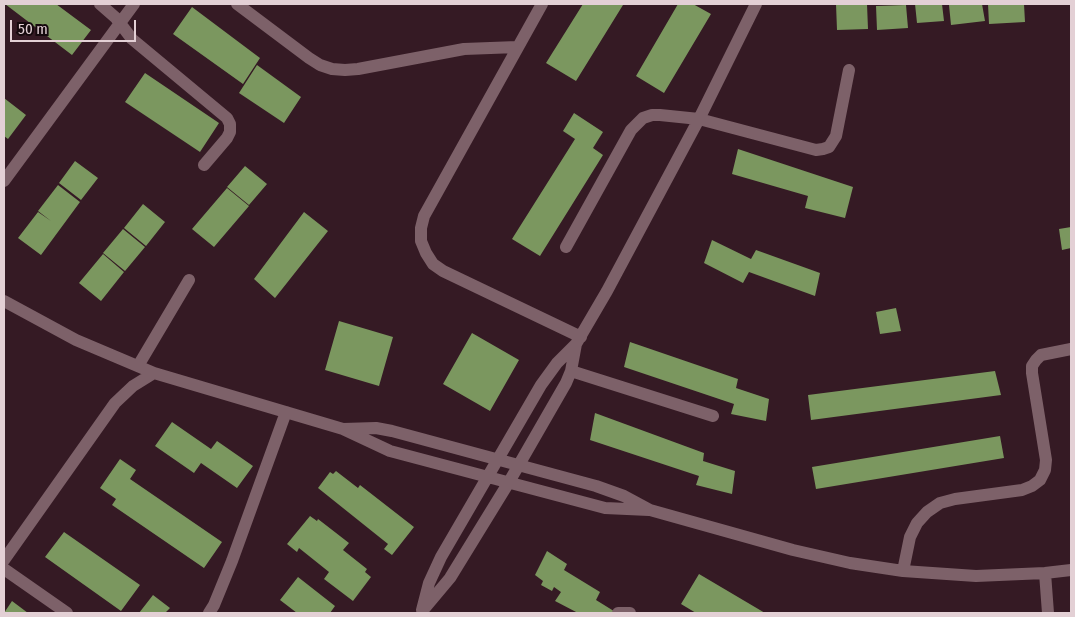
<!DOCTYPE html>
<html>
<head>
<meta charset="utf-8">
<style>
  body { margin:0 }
  #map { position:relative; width:1075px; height:617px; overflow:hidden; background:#351a24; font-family:"Fira Sans Condensed",sans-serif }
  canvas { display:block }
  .frame { position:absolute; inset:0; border:5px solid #e3d0d5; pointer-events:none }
  .scale { position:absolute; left:10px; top:20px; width:126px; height:22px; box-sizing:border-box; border:2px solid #e3d0d5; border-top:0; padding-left:6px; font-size:15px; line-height:18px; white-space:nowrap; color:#e3d0d5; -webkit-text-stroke:4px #15090d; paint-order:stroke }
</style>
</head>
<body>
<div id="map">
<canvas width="1075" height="617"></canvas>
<div class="frame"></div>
<div class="scale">50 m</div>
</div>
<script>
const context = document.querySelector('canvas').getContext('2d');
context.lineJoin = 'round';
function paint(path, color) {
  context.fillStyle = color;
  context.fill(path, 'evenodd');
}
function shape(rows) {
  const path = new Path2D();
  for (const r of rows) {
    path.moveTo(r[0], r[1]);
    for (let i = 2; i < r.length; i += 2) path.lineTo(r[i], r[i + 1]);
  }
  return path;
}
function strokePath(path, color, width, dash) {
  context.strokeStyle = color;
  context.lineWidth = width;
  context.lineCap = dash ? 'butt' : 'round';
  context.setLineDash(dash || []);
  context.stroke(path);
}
const building = shape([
  [5,4,56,4,91,30,72,55],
  [583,4,623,5,576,81,546,63],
  [678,4,693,4,711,14,664,93,636,76],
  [836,4,867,4,868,29,837,30],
  [915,4,942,4,944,21,917,23],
  [958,4,982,4,985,21,951,25,949,5],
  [988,4,1024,4,1025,22,989,24],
  [906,5,908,28,877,30,876,6],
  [192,7,260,58,243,84,173,34],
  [257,65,301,97,284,123,239,93],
  [145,73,219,123,200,152,125,102],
  [4,98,26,115,8,139,4,136],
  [574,113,603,132,593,148,603,155,540,256,512,239,575,139,563,131],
  [738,149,853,187,845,218,805,208,808,196,732,174],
  [75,161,98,178,81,200,59,183],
  [245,166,267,184,249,205,227,187],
  [58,185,80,202,41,255,18,238,38,212,51,221,38,211],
  [227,188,249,206,214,247,192,229],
  [143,204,165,222,146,246,124,228],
  [304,212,328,231,275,298,254,279],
  [1071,227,1071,248,1062,250,1059,229],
  [123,229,145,247,125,271,103,253],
  [712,240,751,259,756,250,820,273,815,296,749,272,743,283,704,263],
  [103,254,124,272,101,301,79,283],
  [896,308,901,331,880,334,876,312],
  [339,321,393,337,379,386,325,370],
  [472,333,519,360,490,411,443,384],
  [630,342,738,379,736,388,769,399,766,421,731,414,734,404,624,367],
  [995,371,1001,395,811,420,808,395],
  [595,413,704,453,703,461,735,471,732,494,696,485,699,476,590,440],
  [172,422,211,449,217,441,253,466,237,488,201,463,194,473,155,446],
  [1000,436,1004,458,816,489,812,467],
  [120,459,136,470,130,479,222,542,204,568,112,505,116,499,100,488],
  [336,471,358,488,360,485,414,527,392,555,384,549,388,544,318,488,330,472,333,474],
  [310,516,317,521,318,519,349,543,343,550,367,569,365,572,371,577,353,601,324,579,329,572,299,548,297,552,287,544],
  [64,532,140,585,121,611,45,557],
  [547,551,567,564,564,570,600,592,596,600,617,613,578,613,555,601,561,592,554,587,552,591,541,585,543,581,535,575],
  [699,574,765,613,696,613,681,604],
  [298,577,335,606,330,613,297,613,280,600],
  [153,595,170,608,165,613,139,613],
  [12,601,28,613,4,613]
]);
const minor = shape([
  [100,4,116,18,132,39,227,118,230,124,230,132,227,138,204,165],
  [237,4,309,58,320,65,332,69,345,70,358,69,464,49,517,47],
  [542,4,424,216,421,228,421,241,426,253,433,264,443,271,581,337],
  [4,181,134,4],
  [566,247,631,130,643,118,652,115,660,115,699,119,816,150,823,149,829,147,836,136,849,70],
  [4,301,76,340,154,373,343,429,390,451,605,508,649,510],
  [138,366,189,280],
  [571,371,713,416],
  [343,429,376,428,392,431,596,486,624,496,650,510,793,550,850,563,903,571,976,576,1045,573,1071,570],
  [4,560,115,403,133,386,154,373],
  [4,569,67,613],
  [903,571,910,537,917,523,927,512,940,503,955,499,1022,490,1032,486,1040,480,1045,470,1046,460,1032,373,1032,366,1036,360,1041,355,1071,349],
  [1045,573,1048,613],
  [424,609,450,578,509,482,566,383,571,371,576,344],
  [422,610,429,583,441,557,541,385,557,363,576,344,607,291,699,119,756,4],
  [209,613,214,605,232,561,286,412],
  [618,613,630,613]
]);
paint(building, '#7b975f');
strokePath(minor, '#7d6169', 12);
</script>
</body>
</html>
